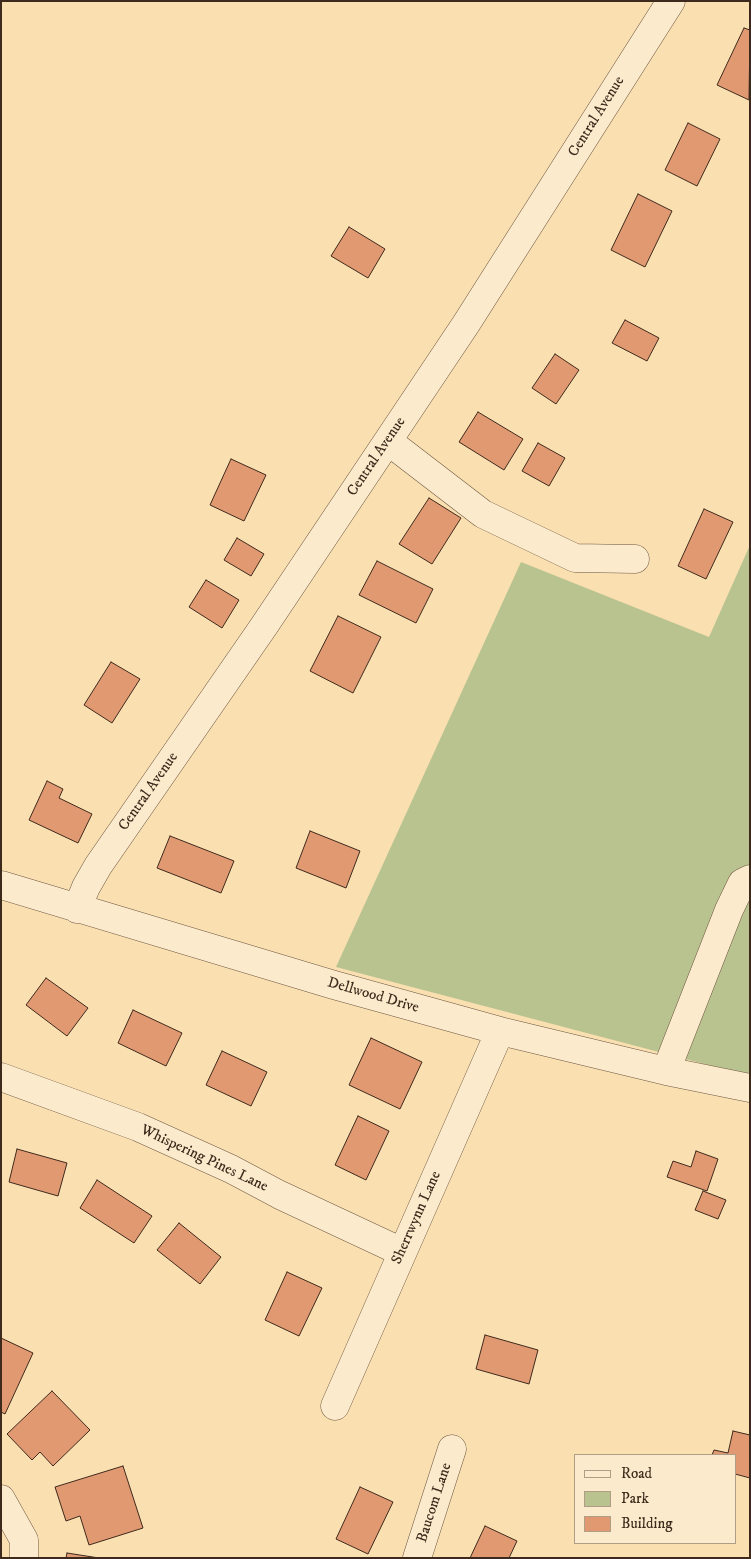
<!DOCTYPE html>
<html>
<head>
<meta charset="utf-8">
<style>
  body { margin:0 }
  #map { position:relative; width:751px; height:1559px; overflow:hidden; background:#fadfb1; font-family:"IM FELL DW Pica",serif }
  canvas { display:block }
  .frame { position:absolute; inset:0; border:2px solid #3e2a1c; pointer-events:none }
  .legend { position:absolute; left:574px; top:1454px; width:162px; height:90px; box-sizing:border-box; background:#fceacc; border:1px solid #b09d86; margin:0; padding:6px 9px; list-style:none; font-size:15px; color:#3e2a1c }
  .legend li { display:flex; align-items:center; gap:10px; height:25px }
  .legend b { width:25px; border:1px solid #b09d86 }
</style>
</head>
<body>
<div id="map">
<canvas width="751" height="1559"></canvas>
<div class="frame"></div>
<ul class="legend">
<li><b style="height:6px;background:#fceacc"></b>Road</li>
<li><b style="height:14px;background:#b9c390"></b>Park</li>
<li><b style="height:14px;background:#e19972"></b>Building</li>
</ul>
</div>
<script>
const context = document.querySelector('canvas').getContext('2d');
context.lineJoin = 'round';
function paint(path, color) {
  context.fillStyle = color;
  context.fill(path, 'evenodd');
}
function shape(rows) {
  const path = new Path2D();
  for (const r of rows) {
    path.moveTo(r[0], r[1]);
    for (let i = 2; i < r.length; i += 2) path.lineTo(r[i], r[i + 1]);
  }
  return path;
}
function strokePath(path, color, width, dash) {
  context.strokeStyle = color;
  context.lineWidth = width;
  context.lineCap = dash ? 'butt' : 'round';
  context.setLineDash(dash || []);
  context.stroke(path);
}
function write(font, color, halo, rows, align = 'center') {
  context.font = font + ' "IM FELL DW Pica",serif';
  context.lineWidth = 5;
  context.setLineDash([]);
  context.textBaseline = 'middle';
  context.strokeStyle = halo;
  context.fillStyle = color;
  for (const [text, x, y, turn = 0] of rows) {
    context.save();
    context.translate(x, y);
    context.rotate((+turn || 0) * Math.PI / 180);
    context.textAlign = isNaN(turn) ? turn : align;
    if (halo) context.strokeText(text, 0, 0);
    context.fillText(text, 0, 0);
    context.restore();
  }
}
const green = shape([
  [750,545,750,1076,336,967,521,562,709,637]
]);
const building = shape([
  [744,28,750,30,749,100,717,85,744,28],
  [688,123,720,139,697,186,665,170,688,123],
  [638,194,672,211,645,267,611,250,638,194],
  [349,227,385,249,368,278,331,256,349,227],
  [625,320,659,338,647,361,612,343,625,320],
  [555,354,579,370,556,404,532,388,555,354],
  [478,412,523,439,504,470,459,442,478,412],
  [538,443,565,458,549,486,522,471,538,443],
  [231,459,266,475,244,521,210,505,231,459],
  [429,498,461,518,432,564,399,544,429,498],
  [704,509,733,522,706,579,678,566,704,509],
  [237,538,264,554,251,576,224,560,237,538],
  [377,561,433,589,416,623,359,595,377,561],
  [206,580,239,600,222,628,189,607,206,580],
  [338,616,381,637,353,693,310,671,338,616],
  [111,662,140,679,112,723,84,705,111,662],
  [47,781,63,789,59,798,92,814,78,843,29,820,47,781],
  [310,831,360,851,346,888,296,868,310,831],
  [170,836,234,861,221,893,157,868,170,836],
  [46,978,88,1008,67,1036,26,1005,46,978],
  [133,1010,182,1033,166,1066,118,1043,133,1010],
  [371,1038,422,1062,400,1109,349,1085,371,1038],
  [222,1051,267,1072,251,1106,206,1085,222,1051],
  [358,1116,389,1131,366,1180,335,1165,358,1116],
  [17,1149,67,1163,58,1196,9,1182,17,1149],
  [696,1151,718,1159,707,1191,667,1177,673,1161,691,1167,696,1151],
  [97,1180,152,1216,134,1243,80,1208,97,1180],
  [703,1191,726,1200,718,1219,695,1210,703,1191],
  [179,1223,221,1257,200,1284,157,1250,179,1223],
  [287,1272,322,1288,299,1336,265,1320,287,1272],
  [485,1335,538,1350,529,1384,476,1369,485,1335],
  [1,1338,33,1353,5,1414,1,1412,1,1338],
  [52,1391,90,1430,53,1466,40,1452,32,1460,7,1434,52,1391],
  [733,1431,750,1435,750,1478,735,1474,735,1455,712,1455,714,1450,728,1453,733,1431],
  [123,1466,143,1528,89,1545,80,1516,66,1521,55,1487,123,1466],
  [360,1487,393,1502,368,1554,336,1539,360,1487],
  [485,1526,517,1541,509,1558,470,1558,485,1526],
  [67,1553,99,1558,66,1558,67,1553]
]);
const minor = shape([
  [388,441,483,514,575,558,635,559],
  [1,885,334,985,500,1031,666,1071,750,1088],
  [77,909,86,887,98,866,264,626,466,324,671,1],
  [666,1071,729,910,742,883,750,879],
  [1,1077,138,1127,231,1169,280,1195,402,1252],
  [335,1406,500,1031],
  [1,1499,24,1540,24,1558],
  [417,1558,452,1449]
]);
const streetNames = [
  ["Central Avenue",597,117,-58],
  ["Central Avenue",377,457,-56],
  ["Central Avenue",149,792,-55],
  ["Dellwood Drive",373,996,16],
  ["Whispering Pines Lane",204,1159,25],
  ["Sherrwynn Lane",417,1218,-66],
  ["Baucom Lane",435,1503,-72]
];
paint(green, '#b9c390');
paint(building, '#e19972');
strokePath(building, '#3e2a1c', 1);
strokePath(minor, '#6d5741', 29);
strokePath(minor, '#fceacc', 28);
write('15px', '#3e2a1c', '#fceacc', streetNames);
</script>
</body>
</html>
